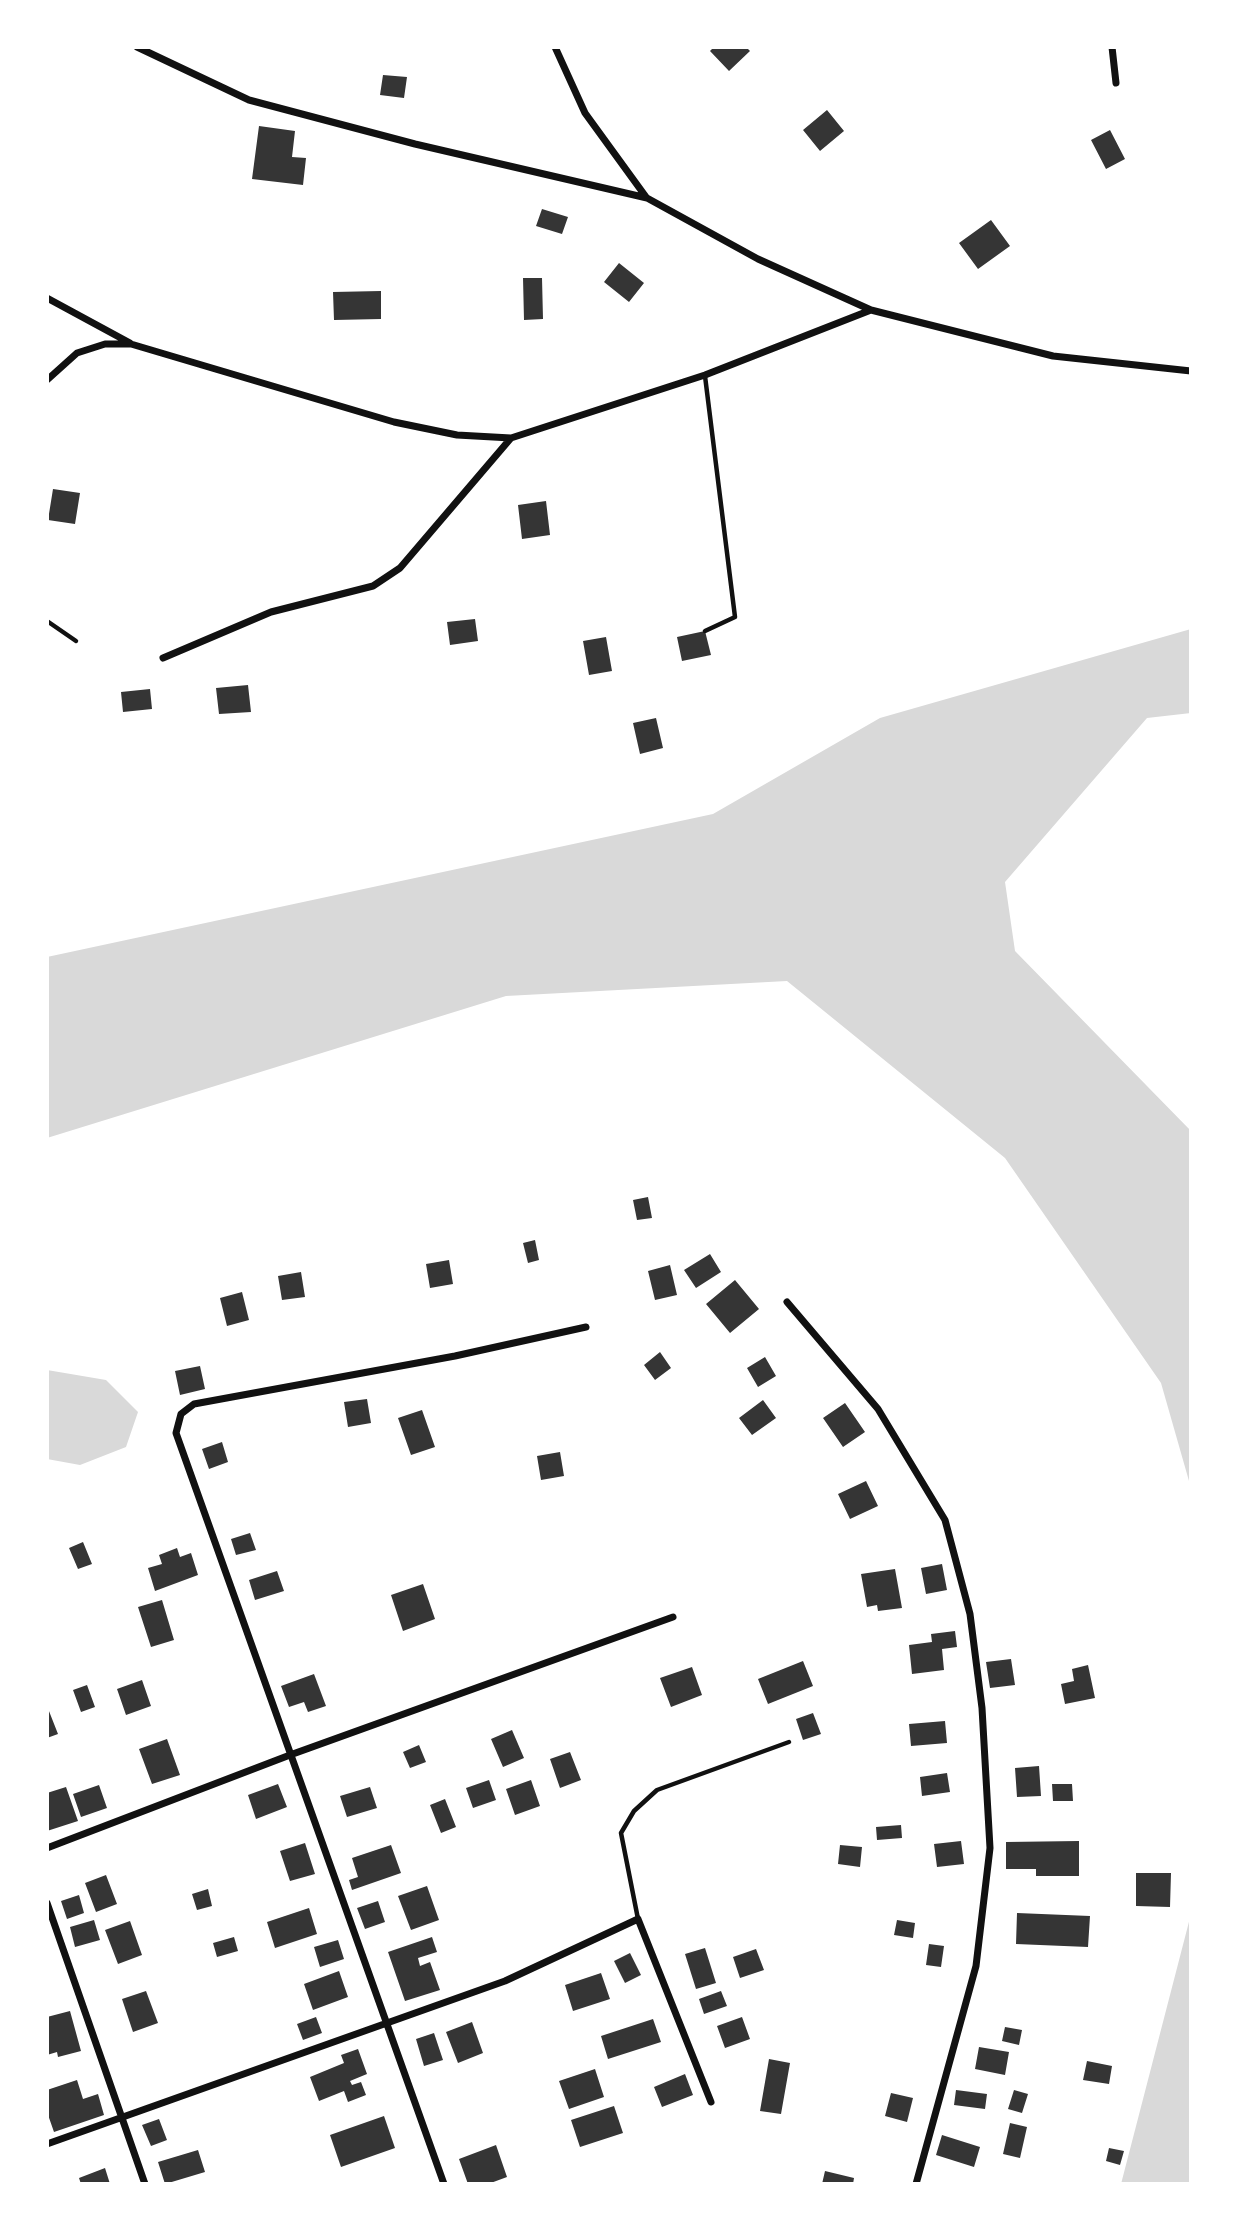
<!DOCTYPE html>
<html>
<head>
<meta charset="utf-8">
<style>
  body { margin:0 }
  #map { position:relative; width:1238px; height:2231px; overflow:hidden; background:#fff; font-family:Lora,serif }
  canvas { display:block }
  .frame { position:absolute; inset:0; border:49px solid #fff; pointer-events:none }
</style>
</head>
<body>
<div id="map">
<canvas width="1238" height="2231"></canvas>
<div class="frame"></div>
</div>
<script>
const context = document.querySelector('canvas').getContext('2d');
context.lineJoin = 'round';
function paint(path, color) {
  context.fillStyle = color;
  context.fill(path, 'evenodd');
}
function shape(rows) {
  const path = new Path2D();
  for (const r of rows) {
    path.moveTo(r[0], r[1]);
    for (let i = 2; i < r.length; i += 2) path.lineTo(r[i], r[i + 1]);
  }
  return path;
}
function strokePath(path, color, width, dash) {
  context.strokeStyle = color;
  context.lineWidth = width;
  context.lineCap = dash ? 'butt' : 'round';
  context.setLineDash(dash || []);
  context.stroke(path);
}
const water = shape([
  [1191,629,1191,713,1147,718,1005,882,1015,951,1191,1131,1191,1488,1161,1383,1005,1158,787,981,506,996,47,1138,47,957,713,814,880,718],
  [47,1370,106,1380,138,1412,126,1447,80,1465,47,1459],
  [1191,1914,1191,2184,1121,2184]
]);
const building = shape([
  [714,47,746,47,750,51,729,71,710,51],
  [383,75,407,77,404,98,380,95],
  [827,110,844,131,820,151,803,130],
  [259,126,295,131,292,157,306,158,303,185,252,179],
  [1110,130,1125,159,1106,169,1091,140],
  [542,209,568,217,562,234,536,226],
  [991,220,1010,246,978,269,959,243],
  [619,263,644,283,629,302,604,282],
  [523,278,542,278,543,319,524,320],
  [381,291,381,319,334,320,333,292],
  [53,489,80,493,75,524,48,520],
  [546,501,550,535,522,539,518,505],
  [475,619,478,641,450,645,447,622],
  [705,631,711,655,682,661,677,637],
  [606,637,612,671,589,675,583,641],
  [248,685,251,712,219,714,216,688],
  [150,689,152,709,123,712,121,692],
  [656,718,663,748,640,754,633,723],
  [648,1197,652,1218,637,1220,633,1200],
  [535,1240,539,1260,528,1263,523,1243],
  [710,1254,721,1272,696,1288,684,1270],
  [449,1260,453,1284,430,1288,426,1264],
  [670,1265,677,1295,655,1300,648,1271],
  [301,1272,305,1297,282,1300,278,1276],
  [735,1280,759,1309,730,1333,706,1304],
  [242,1292,249,1320,227,1326,220,1298],
  [660,1352,671,1368,655,1380,644,1365],
  [765,1357,776,1376,758,1387,747,1368],
  [200,1366,205,1389,180,1395,175,1371],
  [367,1399,371,1423,348,1427,344,1402],
  [763,1400,776,1418,752,1435,739,1418],
  [845,1403,865,1432,843,1447,823,1418],
  [422,1410,435,1447,411,1455,398,1418],
  [222,1442,228,1462,209,1469,202,1449],
  [560,1452,564,1476,541,1480,537,1456],
  [866,1481,878,1506,850,1519,838,1494],
  [250,1533,256,1550,236,1555,231,1539],
  [83,1542,92,1564,78,1569,69,1548],
  [177,1548,180,1557,191,1553,198,1575,155,1591,148,1568,162,1564,159,1555],
  [942,1564,947,1590,926,1594,921,1568],
  [895,1569,902,1608,878,1611,877,1605,867,1607,861,1574],
  [277,1571,284,1591,255,1600,249,1580],
  [423,1584,435,1619,403,1631,391,1595],
  [162,1600,174,1640,151,1647,138,1607],
  [955,1631,957,1647,942,1649,944,1670,912,1674,909,1645,932,1642,931,1634],
  [1011,1659,1015,1685,990,1688,986,1662],
  [803,1661,813,1686,768,1704,758,1679],
  [1088,1665,1095,1698,1065,1704,1061,1684,1074,1681,1072,1669],
  [692,1667,702,1695,671,1707,660,1678],
  [314,1674,326,1706,308,1712,304,1702,289,1707,281,1686],
  [142,1680,151,1706,126,1715,117,1689],
  [87,1685,95,1707,81,1712,73,1690],
  [47,1706,58,1734,47,1738],
  [813,1713,821,1734,803,1740,796,1719],
  [945,1721,947,1743,911,1746,909,1724],
  [512,1730,524,1758,503,1767,491,1739],
  [167,1739,180,1775,152,1784,139,1749],
  [419,1745,426,1762,410,1768,403,1752],
  [570,1752,581,1780,560,1788,550,1759],
  [1039,1766,1041,1796,1017,1797,1015,1768],
  [947,1773,950,1792,922,1796,920,1777],
  [489,1780,496,1800,473,1808,466,1788],
  [531,1780,540,1806,515,1815,506,1789],
  [278,1784,287,1807,256,1819,248,1795],
  [1052,1784,1072,1784,1073,1801,1053,1801],
  [99,1785,107,1808,81,1817,73,1794],
  [66,1787,78,1821,47,1831,47,1793],
  [370,1787,377,1808,347,1817,340,1796],
  [445,1799,456,1827,441,1833,430,1805],
  [901,1825,902,1838,877,1840,876,1827],
  [961,1841,964,1864,937,1867,934,1844],
  [1079,1841,1079,1876,1036,1876,1036,1869,1006,1869,1006,1842],
  [305,1843,315,1874,290,1881,280,1851],
  [391,1845,401,1873,352,1890,349,1880,358,1877,352,1858],
  [840,1845,862,1847,860,1867,838,1864],
  [1136,1873,1171,1873,1170,1907,1136,1906],
  [106,1875,117,1904,96,1912,85,1883],
  [427,1886,439,1920,411,1930,398,1896],
  [208,1889,212,1906,197,1910,192,1894],
  [79,1895,84,1913,67,1919,61,1901],
  [378,1901,385,1922,365,1929,357,1908],
  [309,1908,317,1934,275,1948,267,1922],
  [1017,1913,1090,1916,1088,1947,1016,1944],
  [94,1920,100,1940,75,1947,70,1927],
  [897,1920,915,1923,913,1938,894,1935],
  [130,1921,142,1955,118,1964,105,1930],
  [234,1937,238,1951,217,1957,213,1943],
  [432,1937,437,1952,418,1958,420,1966,430,1962,440,1990,405,2001,388,1952],
  [338,1940,344,1959,320,1967,314,1947],
  [929,1944,944,1946,941,1967,926,1965],
  [705,1948,716,1983,696,1989,685,1954],
  [756,1949,764,1970,740,1978,733,1957],
  [630,1953,641,1975,625,1983,614,1961],
  [339,1971,348,1997,313,2010,304,1984],
  [601,1973,610,1999,573,2011,565,1985],
  [146,1991,158,2023,133,2032,122,1999],
  [721,1991,727,2006,704,2014,699,1999],
  [70,2011,81,2051,58,2057,57,2052,47,2055,47,2017],
  [316,2017,322,2033,303,2040,297,2024],
  [742,2017,750,2039,725,2048,717,2026],
  [653,2019,661,2042,608,2059,601,2036],
  [472,2022,483,2053,458,2063,446,2032],
  [1005,2027,1022,2030,1019,2045,1002,2041],
  [434,2033,443,2060,424,2066,416,2039],
  [979,2047,1009,2052,1005,2075,975,2069],
  [358,2049,367,2074,350,2081,352,2085,361,2082,366,2095,348,2102,344,2091,319,2101,310,2077,344,2063,341,2055],
  [769,2059,790,2063,781,2114,760,2111],
  [1087,2061,1112,2066,1109,2084,1083,2080],
  [595,2069,604,2097,569,2109,559,2081],
  [685,2074,693,2095,662,2107,654,2087],
  [77,2080,83,2099,98,2094,104,2115,54,2132,47,2112,47,2090],
  [956,2090,987,2094,985,2109,954,2105],
  [1014,2090,1028,2094,1022,2113,1008,2109],
  [891,2093,913,2098,907,2122,885,2116],
  [614,2106,623,2133,580,2147,571,2120],
  [384,2116,395,2148,341,2167,330,2135],
  [159,2119,167,2140,151,2146,142,2125],
  [1010,2123,1027,2127,1020,2158,1003,2154],
  [942,2135,980,2147,974,2167,936,2155],
  [496,2145,507,2177,488,2184,468,2184,459,2159],
  [1109,2148,1124,2151,1120,2165,1106,2161],
  [198,2150,205,2172,165,2184,158,2162],
  [105,2168,110,2184,81,2184,79,2178],
  [825,2171,854,2178,853,2184,822,2184]
]);
const service = shape([
  [705,376,735,617,705,631],
  [47,621,76,641],
  [638,1919,621,1833,634,1811,657,1790,789,1742]
]);
const minor = shape([
  [137,47,249,100,415,144,647,198,758,259,871,310,1053,356,1191,371],
  [555,47,585,113,646,197],
  [1112,47,1116,83],
  [47,298,130,343],
  [47,380,77,353,105,344,131,344,394,422,457,435,511,438,400,568,373,586,271,612,163,658],
  [511,438,705,375,871,310],
  [787,1302,878,1409,945,1520,970,1614,982,1708,990,1848,976,1966,916,2184],
  [47,1848,290,1755,673,1617],
  [47,1903,145,2184],
  [47,2144,505,1981,638,1919,711,2102],
  [444,2184,176,1433,181,1414,194,1404,455,1356,586,1327]
]);
paint(water, '#d9d9d9');
paint(building, '#353535');
strokePath(service, '#111', 4.5);
strokePath(minor, '#111', 7);
</script>
</body>
</html>
